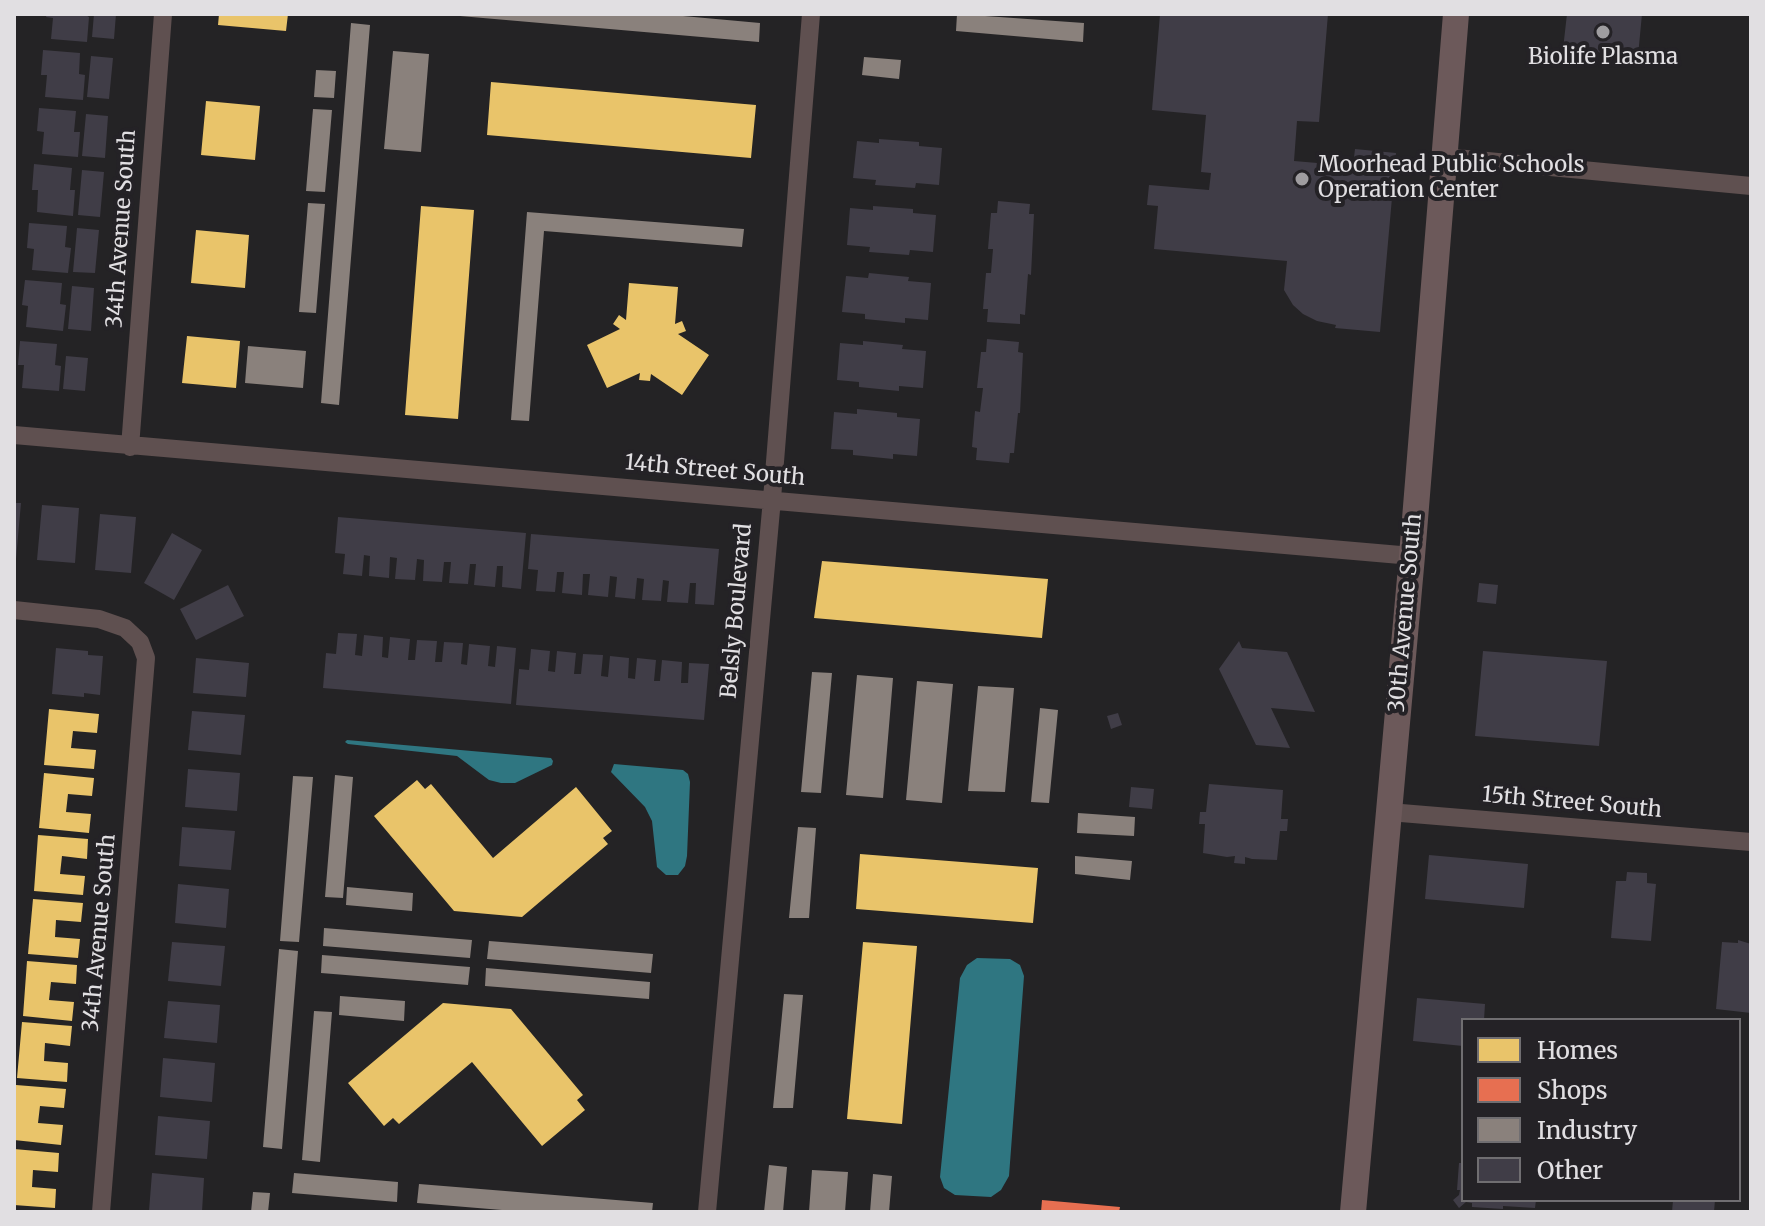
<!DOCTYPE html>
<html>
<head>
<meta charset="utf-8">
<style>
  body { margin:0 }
  #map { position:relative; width:1765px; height:1226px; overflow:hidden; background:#242325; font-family:Merriweather,serif }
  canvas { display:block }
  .frame { position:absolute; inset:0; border:16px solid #e1dfe2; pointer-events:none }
  .legend { position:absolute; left:1461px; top:1018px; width:280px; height:184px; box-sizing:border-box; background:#242226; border:2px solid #706e71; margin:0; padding:10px 14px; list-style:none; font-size:24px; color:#e1dfe2 }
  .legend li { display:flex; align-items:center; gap:16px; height:40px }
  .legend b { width:40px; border:2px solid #706e71 }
</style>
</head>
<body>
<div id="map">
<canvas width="1765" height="1226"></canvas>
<div class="frame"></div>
<ul class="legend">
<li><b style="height:22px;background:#e9c46a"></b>Homes</li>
<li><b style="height:22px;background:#e76f51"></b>Shops</li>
<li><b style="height:22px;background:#8a817c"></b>Industry</li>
<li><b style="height:22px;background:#403d47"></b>Other</li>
</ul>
</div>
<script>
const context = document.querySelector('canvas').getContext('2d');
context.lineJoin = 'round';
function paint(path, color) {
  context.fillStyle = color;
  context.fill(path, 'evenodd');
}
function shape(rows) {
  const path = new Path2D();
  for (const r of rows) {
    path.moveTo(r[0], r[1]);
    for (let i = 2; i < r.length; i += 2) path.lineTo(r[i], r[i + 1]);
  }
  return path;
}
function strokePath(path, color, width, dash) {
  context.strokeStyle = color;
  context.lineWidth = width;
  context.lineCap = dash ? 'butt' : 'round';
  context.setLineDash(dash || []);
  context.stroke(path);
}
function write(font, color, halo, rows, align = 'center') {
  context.font = font + ' Merriweather,serif';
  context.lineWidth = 8;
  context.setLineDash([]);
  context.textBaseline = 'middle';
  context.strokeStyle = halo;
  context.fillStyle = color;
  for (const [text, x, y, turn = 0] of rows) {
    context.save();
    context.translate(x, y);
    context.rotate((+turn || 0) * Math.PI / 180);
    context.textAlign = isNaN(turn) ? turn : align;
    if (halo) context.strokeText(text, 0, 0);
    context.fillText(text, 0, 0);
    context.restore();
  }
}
const water = shape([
  [347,740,551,758,553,761,552,765,515,783,501,783,489,780,457,756,348,744,345,742],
  [614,764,683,770,688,774,690,782,687,856,685,866,678,875,666,875,657,867,652,821,645,807,611,772],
  [977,958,1010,959,1020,965,1024,976,1009,1176,1001,1190,991,1197,955,1195,944,1188,940,1177,960,978,967,965]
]);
const homes = shape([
  [219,14,288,14,286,31,218,25],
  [491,82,756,105,751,158,487,135],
  [206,101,260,106,255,160,201,155],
  [421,206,474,210,458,419,405,415],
  [196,230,249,235,245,288,191,283],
  [629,283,678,287,675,324,682,321,686,331,678,334,709,355,682,395,651,374,650,381,639,380,640,373,607,388,587,345,620,329,613,324,619,315,626,320],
  [187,336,240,341,236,388,182,383],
  [822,561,1048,579,1042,638,814,618],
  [49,709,99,714,97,733,73,731,71,748,96,750,94,769,44,765],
  [44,773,94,778,92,796,68,794,66,812,91,814,89,833,39,828],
  [417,780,425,789,431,784,493,858,576,787,612,831,603,838,608,844,522,917,454,911,374,816],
  [38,835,88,839,87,859,62,856,60,874,85,876,83,895,34,891],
  [860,854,1038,868,1033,923,856,909],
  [33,899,83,903,81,922,56,920,55,937,80,939,78,958,28,954],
  [863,942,917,946,902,1124,847,1119],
  [27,961,77,965,76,984,51,982,49,1000,74,1002,72,1021,23,1016],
  [443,1003,511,1009,583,1095,577,1100,585,1110,542,1146,472,1062,399,1124,393,1118,384,1126,348,1083],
  [22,1022,72,1026,70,1046,45,1043,44,1061,68,1063,67,1082,17,1078],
  [16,1085,66,1089,64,1108,40,1106,38,1123,63,1125,61,1145,14,1140],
  [14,1149,59,1153,58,1172,33,1170,32,1187,56,1189,55,1208,14,1205]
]);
const shops = shape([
  [1042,1200,1120,1207,1119,1212,1041,1212]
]);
const industry = shape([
  [460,14,661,14,760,23,759,42,460,16],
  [957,14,1084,23,1083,42,956,31],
  [351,23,370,25,339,405,321,403],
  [393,51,429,54,421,152,384,149],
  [864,57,901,60,899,79,862,75],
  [316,70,336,71,334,98,314,97],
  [313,109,332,110,325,192,306,191],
  [308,203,325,204,316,313,299,312],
  [527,212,744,229,742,247,544,231,529,421,511,420],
  [248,346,306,351,303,388,245,383],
  [812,672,832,673,821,793,801,792],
  [857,675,893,678,883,798,846,795],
  [917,681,953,684,942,803,906,800],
  [978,686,1014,688,1005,792,968,791],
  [1040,708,1058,710,1049,803,1031,802],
  [335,775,353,777,343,898,325,897],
  [293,776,313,777,299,942,280,941],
  [1078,813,1135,817,1134,836,1077,833],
  [798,827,816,828,809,918,789,918],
  [1075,856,1132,861,1130,880,1075,874],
  [347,887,413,893,412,911,346,905],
  [324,928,472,940,470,958,323,946],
  [489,941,653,954,651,973,487,959],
  [279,949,298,951,282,1149,263,1147],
  [322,955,470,967,468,985,321,973],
  [486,968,650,982,649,999,485,986],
  [784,994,803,995,793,1108,773,1108],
  [340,996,405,1001,404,1021,339,1015],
  [314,1011,332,1012,320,1162,302,1160],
  [769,1165,787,1167,783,1212,764,1212],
  [812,1170,848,1172,845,1212,809,1212],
  [294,1173,398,1182,397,1202,292,1193],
  [873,1174,892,1176,889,1212,870,1212],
  [419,1184,653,1203,652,1212,526,1212,417,1203],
  [253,1192,270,1193,268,1212,251,1212]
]);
const building = shape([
  [47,14,84,14,89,17,87,42,51,39,53,18,46,17],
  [94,14,116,14,114,39,92,37],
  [1160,14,1328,14,1319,122,1297,121,1294,161,1353,166,1355,149,1396,153,1380,332,1335,328,1336,325,1317,321,1303,314,1293,305,1284,290,1287,261,1154,249,1158,206,1147,205,1149,185,1209,190,1211,173,1201,172,1206,115,1152,110],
  [1567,14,1642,14,1638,56,1563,49],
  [43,50,80,53,79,74,85,75,83,100,45,97,47,75,41,75],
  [91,56,113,58,109,99,87,97],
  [39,108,76,111,74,132,80,132,78,157,42,154,44,132,37,131],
  [86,114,108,116,105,158,82,156],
  [879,139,919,142,919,146,942,148,939,185,916,183,915,188,875,185,876,180,853,178,857,141,879,143],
  [34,164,72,168,70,190,75,190,73,216,37,212,38,190,32,190],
  [82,170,104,172,100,217,78,215],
  [998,201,1030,204,1029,214,1034,214,1031,275,1028,274,1025,315,1020,314,1020,324,987,322,988,309,983,309,986,273,991,273,993,249,988,249,991,213,997,213],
  [873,206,913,209,913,213,936,215,933,252,910,250,909,255,869,252,870,247,847,245,850,208,873,210],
  [29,223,67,226,65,247,71,248,68,273,32,270,34,249,27,248],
  [77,228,99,230,95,273,73,272],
  [869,273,909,277,908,281,931,283,928,320,905,318,905,323,865,319,865,314,842,312,846,276,868,278],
  [25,280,62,283,60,304,66,305,63,331,26,327,28,306,22,305],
  [72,286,94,288,91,331,68,329],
  [987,339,1019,342,1018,352,1023,353,1020,413,1018,413,1014,453,1010,453,1009,463,976,460,977,448,972,447,975,411,980,412,983,388,977,388,981,352,986,352],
  [20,341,57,344,55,365,61,366,59,391,22,388,24,365,18,365],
  [863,341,903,345,902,349,926,351,923,388,899,386,899,391,859,387,859,382,837,380,840,343,863,345],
  [66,356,88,358,85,391,63,389],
  [857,409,897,413,897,417,920,419,917,456,893,454,893,459,853,455,853,450,831,449,834,412,857,414],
  [14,503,21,503,16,559,14,559],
  [42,505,79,508,75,563,37,560],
  [100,514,136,517,131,573,95,570],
  [338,517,526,533,521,589,502,587,503,566,497,566,495,587,474,585,476,564,470,564,468,584,449,583,451,562,444,562,442,582,423,581,424,560,417,559,415,580,395,579,397,558,390,557,389,578,369,576,370,556,364,555,362,576,343,574,345,554,335,553],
  [172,533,202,550,174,600,144,583],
  [531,534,719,549,714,605,695,604,696,583,690,583,688,603,667,602,669,581,663,580,661,601,642,600,644,579,637,578,635,599,615,597,617,577,610,576,608,597,588,595,590,574,583,574,582,595,562,593,564,572,557,572,555,592,536,591,538,570,528,569],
  [1479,583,1498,585,1496,604,1477,602],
  [228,585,244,616,196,640,180,609],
  [338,633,357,634,355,655,362,656,364,635,383,637,382,657,388,658,390,637,410,639,408,660,415,660,417,640,437,641,435,662,442,662,444,642,463,643,461,664,467,665,469,644,490,646,488,666,495,667,497,646,516,648,511,704,323,688,326,653,336,654],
  [1239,641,1242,648,1287,652,1315,712,1271,708,1290,748,1256,745,1219,669],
  [56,648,88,651,88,655,103,656,100,695,84,693,84,697,52,694],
  [531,649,550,651,548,671,555,672,557,651,576,653,574,674,581,674,583,654,603,655,601,676,608,677,610,656,629,658,628,678,635,679,637,658,656,660,654,681,660,681,662,660,682,662,681,683,688,683,689,663,709,664,704,720,516,705,519,669,529,670],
  [1483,651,1607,661,1599,746,1475,736],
  [196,658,249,663,246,697,193,693],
  [192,711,245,715,241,755,188,750],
  [1118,713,1122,725,1111,729,1107,716],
  [188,769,240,773,237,811,185,807],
  [1209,784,1283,790,1281,819,1288,819,1287,831,1280,831,1277,860,1252,859,1245,857,1245,864,1234,863,1235,856,1227,857,1203,853,1205,824,1199,824,1200,812,1206,812],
  [1131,787,1154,789,1152,809,1129,807],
  [182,827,235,831,231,870,179,866],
  [1429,855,1528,864,1524,908,1425,899],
  [1627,872,1647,873,1647,883,1656,884,1651,941,1611,938,1616,881,1626,881],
  [178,884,229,889,226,928,175,923],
  [1738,940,1751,944,1751,1013,1716,1009,1722,942,1738,943],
  [172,942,225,946,221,986,168,981],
  [1417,998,1485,1004,1484,1020,1463,1020,1463,1046,1413,1041],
  [168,1001,220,1005,217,1043,164,1038],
  [163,1058,215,1063,212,1102,160,1097],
  [158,1116,210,1121,207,1159,155,1155],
  [1459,1163,1463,1163,1463,1200,1536,1200,1535,1208,1503,1206,1503,1209,1472,1207,1472,1203,1466,1202,1459,1208,1453,1200,1459,1195,1460,1190,1457,1190],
  [152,1173,204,1178,202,1212,149,1211],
  [1673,1200,1715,1200,1714,1212,1672,1212]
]);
const street = shape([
  [1445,157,1751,186],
  [14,435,1412,556],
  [130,447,163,14],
  [14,610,99,619,125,628,140,642,146,658,101,1212],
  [1389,812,1751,842],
  [707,1212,772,499,811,14]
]);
const secondary = shape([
  [1353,1212,1412,556,1456,14]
]);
const markers = [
  [1603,32,8,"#9f9da0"],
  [1302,179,8,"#9f9da0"]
];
const poiNames = [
  ["Biolife Plasma",1603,58],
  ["Moorhead Public Schools",1318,166,"left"],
  ["Operation Center",1318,191,"left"]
];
const streetNames = [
  ["34th Avenue South",122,229,-86],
  ["14th Street South",715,471,5],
  ["Belsly Boulevard",737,611,-85],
  ["30th Avenue South",1406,613,-85],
  ["15th Street South",1572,803,5],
  ["34th Avenue South",100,933,-85]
];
paint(water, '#2f7681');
paint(homes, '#e9c46a');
paint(shops, '#e76f51');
paint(industry, '#8a817c');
paint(building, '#403d47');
strokePath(street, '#5f5050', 18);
strokePath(secondary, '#6c595a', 26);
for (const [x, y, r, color] of markers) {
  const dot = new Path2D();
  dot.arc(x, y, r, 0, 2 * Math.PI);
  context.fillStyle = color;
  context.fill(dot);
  strokePath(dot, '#242226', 3);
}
write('22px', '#e1dfe2', '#242226', poiNames);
write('22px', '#e1dfe2', '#242226', streetNames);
</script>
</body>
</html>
